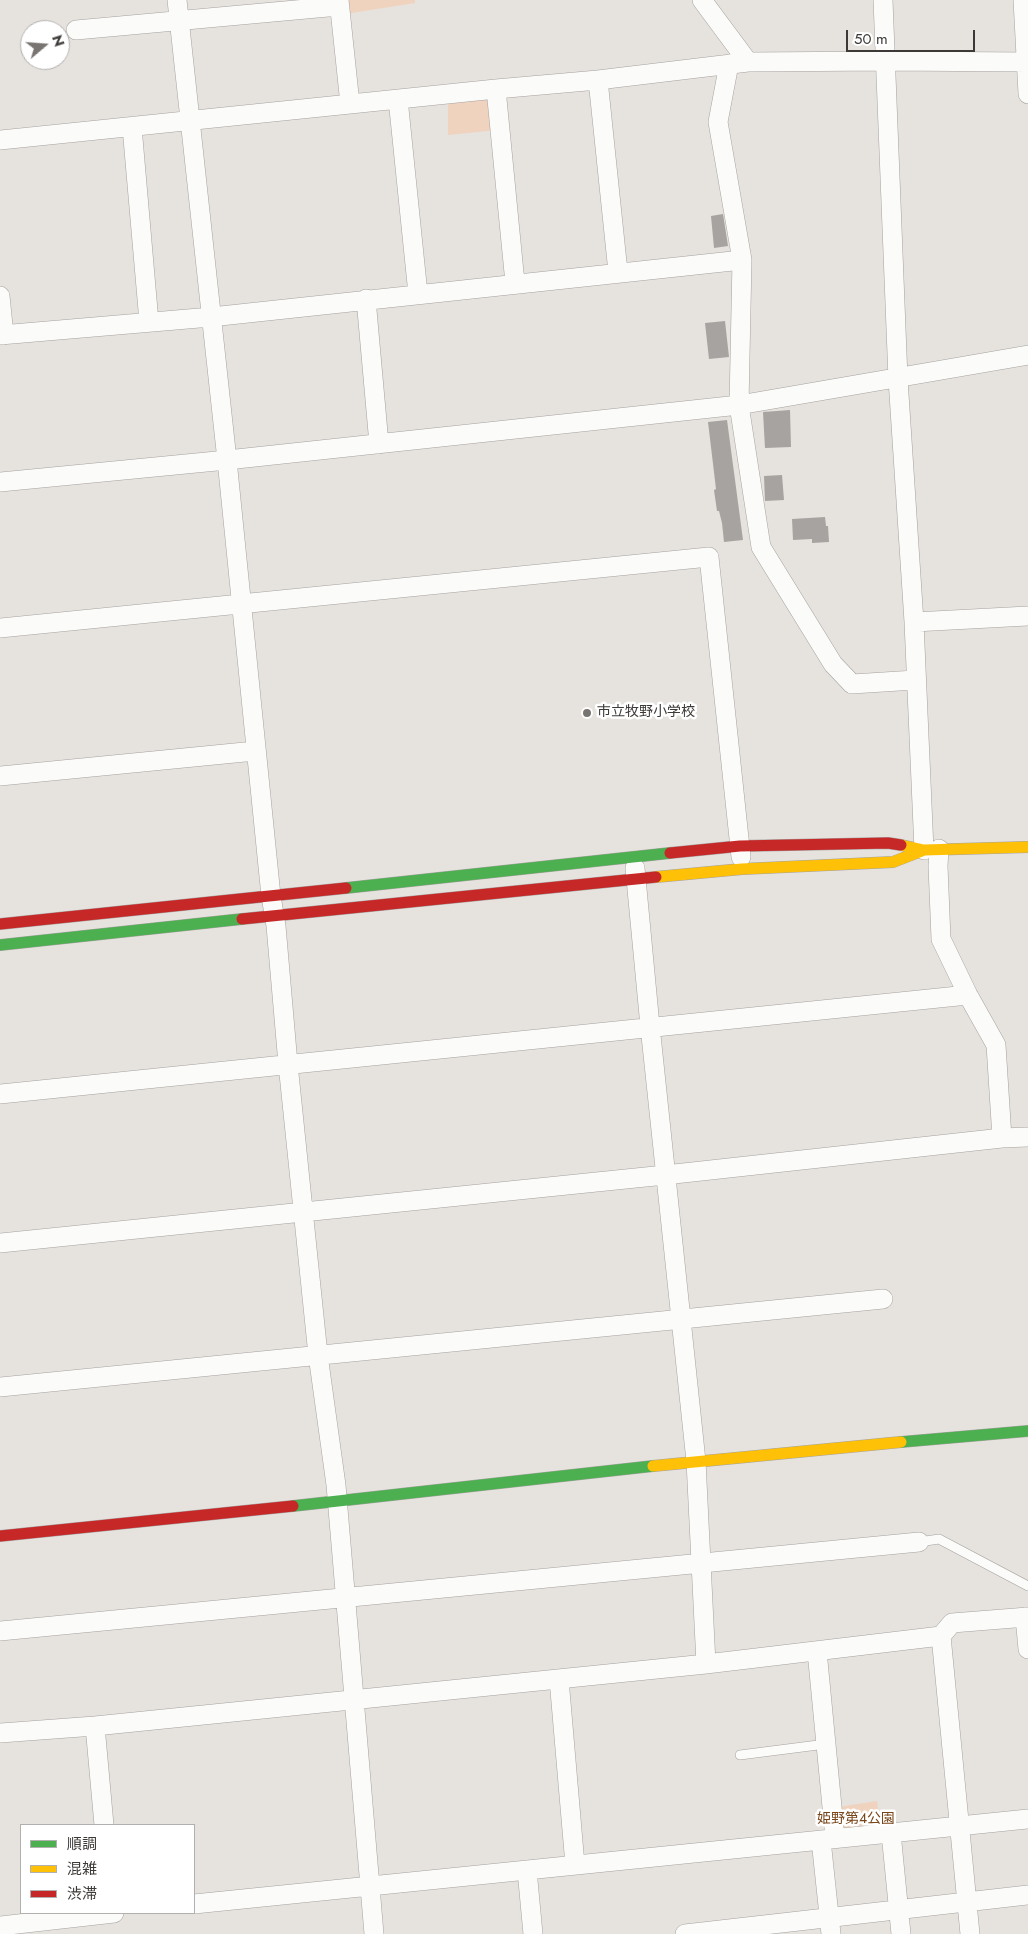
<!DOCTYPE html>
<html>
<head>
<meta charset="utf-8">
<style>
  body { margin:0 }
  #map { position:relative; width:1028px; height:1934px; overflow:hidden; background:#e6e2de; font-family:Jost,"Noto Sans JP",sans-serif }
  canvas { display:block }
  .legend { position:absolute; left:20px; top:1824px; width:175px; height:90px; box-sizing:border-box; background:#fff; border:1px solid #b1b0af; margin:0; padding:6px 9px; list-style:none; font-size:15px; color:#3c3937 }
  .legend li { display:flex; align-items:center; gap:10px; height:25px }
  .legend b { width:25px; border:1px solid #b1b0af }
  .north { position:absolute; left:20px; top:20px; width:50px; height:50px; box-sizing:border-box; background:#fff; border:1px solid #b1b0af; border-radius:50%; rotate:72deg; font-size:14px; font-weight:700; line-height:20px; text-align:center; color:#3c3937 }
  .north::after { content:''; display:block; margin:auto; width:18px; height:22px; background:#787471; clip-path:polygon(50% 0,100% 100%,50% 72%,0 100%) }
  .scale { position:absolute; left:846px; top:30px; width:129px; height:22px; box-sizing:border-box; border:2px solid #3c3937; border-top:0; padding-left:6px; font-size:15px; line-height:18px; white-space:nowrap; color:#3c3937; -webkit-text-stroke:4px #fff; paint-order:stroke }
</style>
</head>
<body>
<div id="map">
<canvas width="1028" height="1934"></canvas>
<ul class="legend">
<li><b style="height:6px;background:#4caf50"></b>順調</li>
<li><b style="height:6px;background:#ffc107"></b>混雑</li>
<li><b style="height:6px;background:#c62828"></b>渋滞</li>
</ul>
<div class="north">N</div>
<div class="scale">50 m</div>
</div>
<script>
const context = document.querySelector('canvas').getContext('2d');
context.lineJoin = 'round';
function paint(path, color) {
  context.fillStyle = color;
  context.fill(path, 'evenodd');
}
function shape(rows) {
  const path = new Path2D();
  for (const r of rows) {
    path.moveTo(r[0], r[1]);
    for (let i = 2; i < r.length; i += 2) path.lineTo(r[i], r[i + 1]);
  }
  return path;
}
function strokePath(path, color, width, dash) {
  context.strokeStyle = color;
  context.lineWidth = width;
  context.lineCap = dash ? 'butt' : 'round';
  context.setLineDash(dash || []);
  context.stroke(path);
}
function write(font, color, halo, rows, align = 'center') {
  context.font = font + ' Jost,"Noto Sans JP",sans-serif';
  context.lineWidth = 5;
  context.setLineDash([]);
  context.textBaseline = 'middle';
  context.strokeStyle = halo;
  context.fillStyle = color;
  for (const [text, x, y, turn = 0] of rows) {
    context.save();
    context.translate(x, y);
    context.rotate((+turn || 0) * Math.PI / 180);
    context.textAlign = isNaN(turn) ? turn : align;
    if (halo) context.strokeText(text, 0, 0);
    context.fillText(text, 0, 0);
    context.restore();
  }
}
const green = shape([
  [343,0,415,0,415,3,345,14],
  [493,97,498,130,448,135,448,100],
  [877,1801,881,1834,835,1838,832,1808]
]);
const building = shape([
  [723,214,728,246,714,248,711,216],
  [725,321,729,357,709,359,705,323],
  [790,410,791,447,765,448,763,412],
  [727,420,743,540,724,542,722,523,719,511,717,511,714,490,716,489,708,422],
  [782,475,784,500,765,501,764,476],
  [825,517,826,526,828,526,829,542,812,543,812,539,793,540,792,519]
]);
const lane = shape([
  [919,1542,939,1539,1028,1586],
  [740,1755,826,1744]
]);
const street = shape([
  [177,0,227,460,271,896,276,926,288,1064,318,1355,336,1485,374,1934],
  [339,0,350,104],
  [702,0,748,62],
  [883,0,898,379,914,622,924,850],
  [1023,0,1028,94],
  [76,30,339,6],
  [729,64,718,122,742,260,739,405,761,547,833,664,852,684,915,680],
  [598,80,618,272],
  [496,89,515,283],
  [398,99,418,294],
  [132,127,149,322],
  [0,140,496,89,598,80,748,62,886,61,1028,62],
  [0,296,4,335],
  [366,299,379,444],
  [0,335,211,317,742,260],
  [0,482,227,460,739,405,1028,355],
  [914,622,1028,616],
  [0,628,709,557,741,857],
  [0,776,255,751],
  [939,849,938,866,941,939,968,995,996,1045,1002,1138],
  [635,868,650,1026,696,1461,706,1664],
  [0,1094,968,995],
  [0,1243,665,1175,1002,1138,1028,1137],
  [0,1387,883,1299],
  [1025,1617,1028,1649],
  [0,1631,919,1542],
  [941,1636,970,1934],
  [817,1651,835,1838],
  [559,1679,575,1865],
  [95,1726,104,1825],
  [0,1733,95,1726,706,1664,941,1636,952,1623,1028,1617],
  [891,1833,901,1934],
  [821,1840,831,1934],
  [527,1870,533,1934],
  [194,1904,1028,1819],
  [0,1926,114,1913],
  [685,1934,1028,1895]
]);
const fast = shape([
  [346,888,670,853],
  [0,945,242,919],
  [901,1442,1028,1431],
  [293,1506,653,1466]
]);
const slow = shape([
  [901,845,924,850,1028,847],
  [656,877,742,869,893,862,924,850],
  [653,1466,901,1442]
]);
const jam = shape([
  [670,853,740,846,888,843,901,845],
  [242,919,656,877],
  [0,924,346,888],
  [0,1536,293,1506]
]);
const markers = [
  [587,713,5,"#787471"]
];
const poiNames = [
  ["市立牧野小学校",597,713]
];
const parkNames = [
  ["姫野第4公園",856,1820]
];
paint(green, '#efd3be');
paint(building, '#a6a3a0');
strokePath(lane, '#a5a29f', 10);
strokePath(street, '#a5a29f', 20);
strokePath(fast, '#a5a29f', 12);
strokePath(slow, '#a5a29f', 12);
strokePath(jam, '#a5a29f', 12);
strokePath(lane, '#fbfbfa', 9);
strokePath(street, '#fbfbfa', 19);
strokePath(fast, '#4caf50', 11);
strokePath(slow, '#ffc107', 11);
strokePath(jam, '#c62828', 11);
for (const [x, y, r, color] of markers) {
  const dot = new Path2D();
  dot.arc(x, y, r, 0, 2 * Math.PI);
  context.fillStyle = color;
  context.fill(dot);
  strokePath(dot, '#fff', 2);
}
write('14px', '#3c3937', '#fff', poiNames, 'left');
write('14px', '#784519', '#fff', parkNames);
</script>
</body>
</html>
